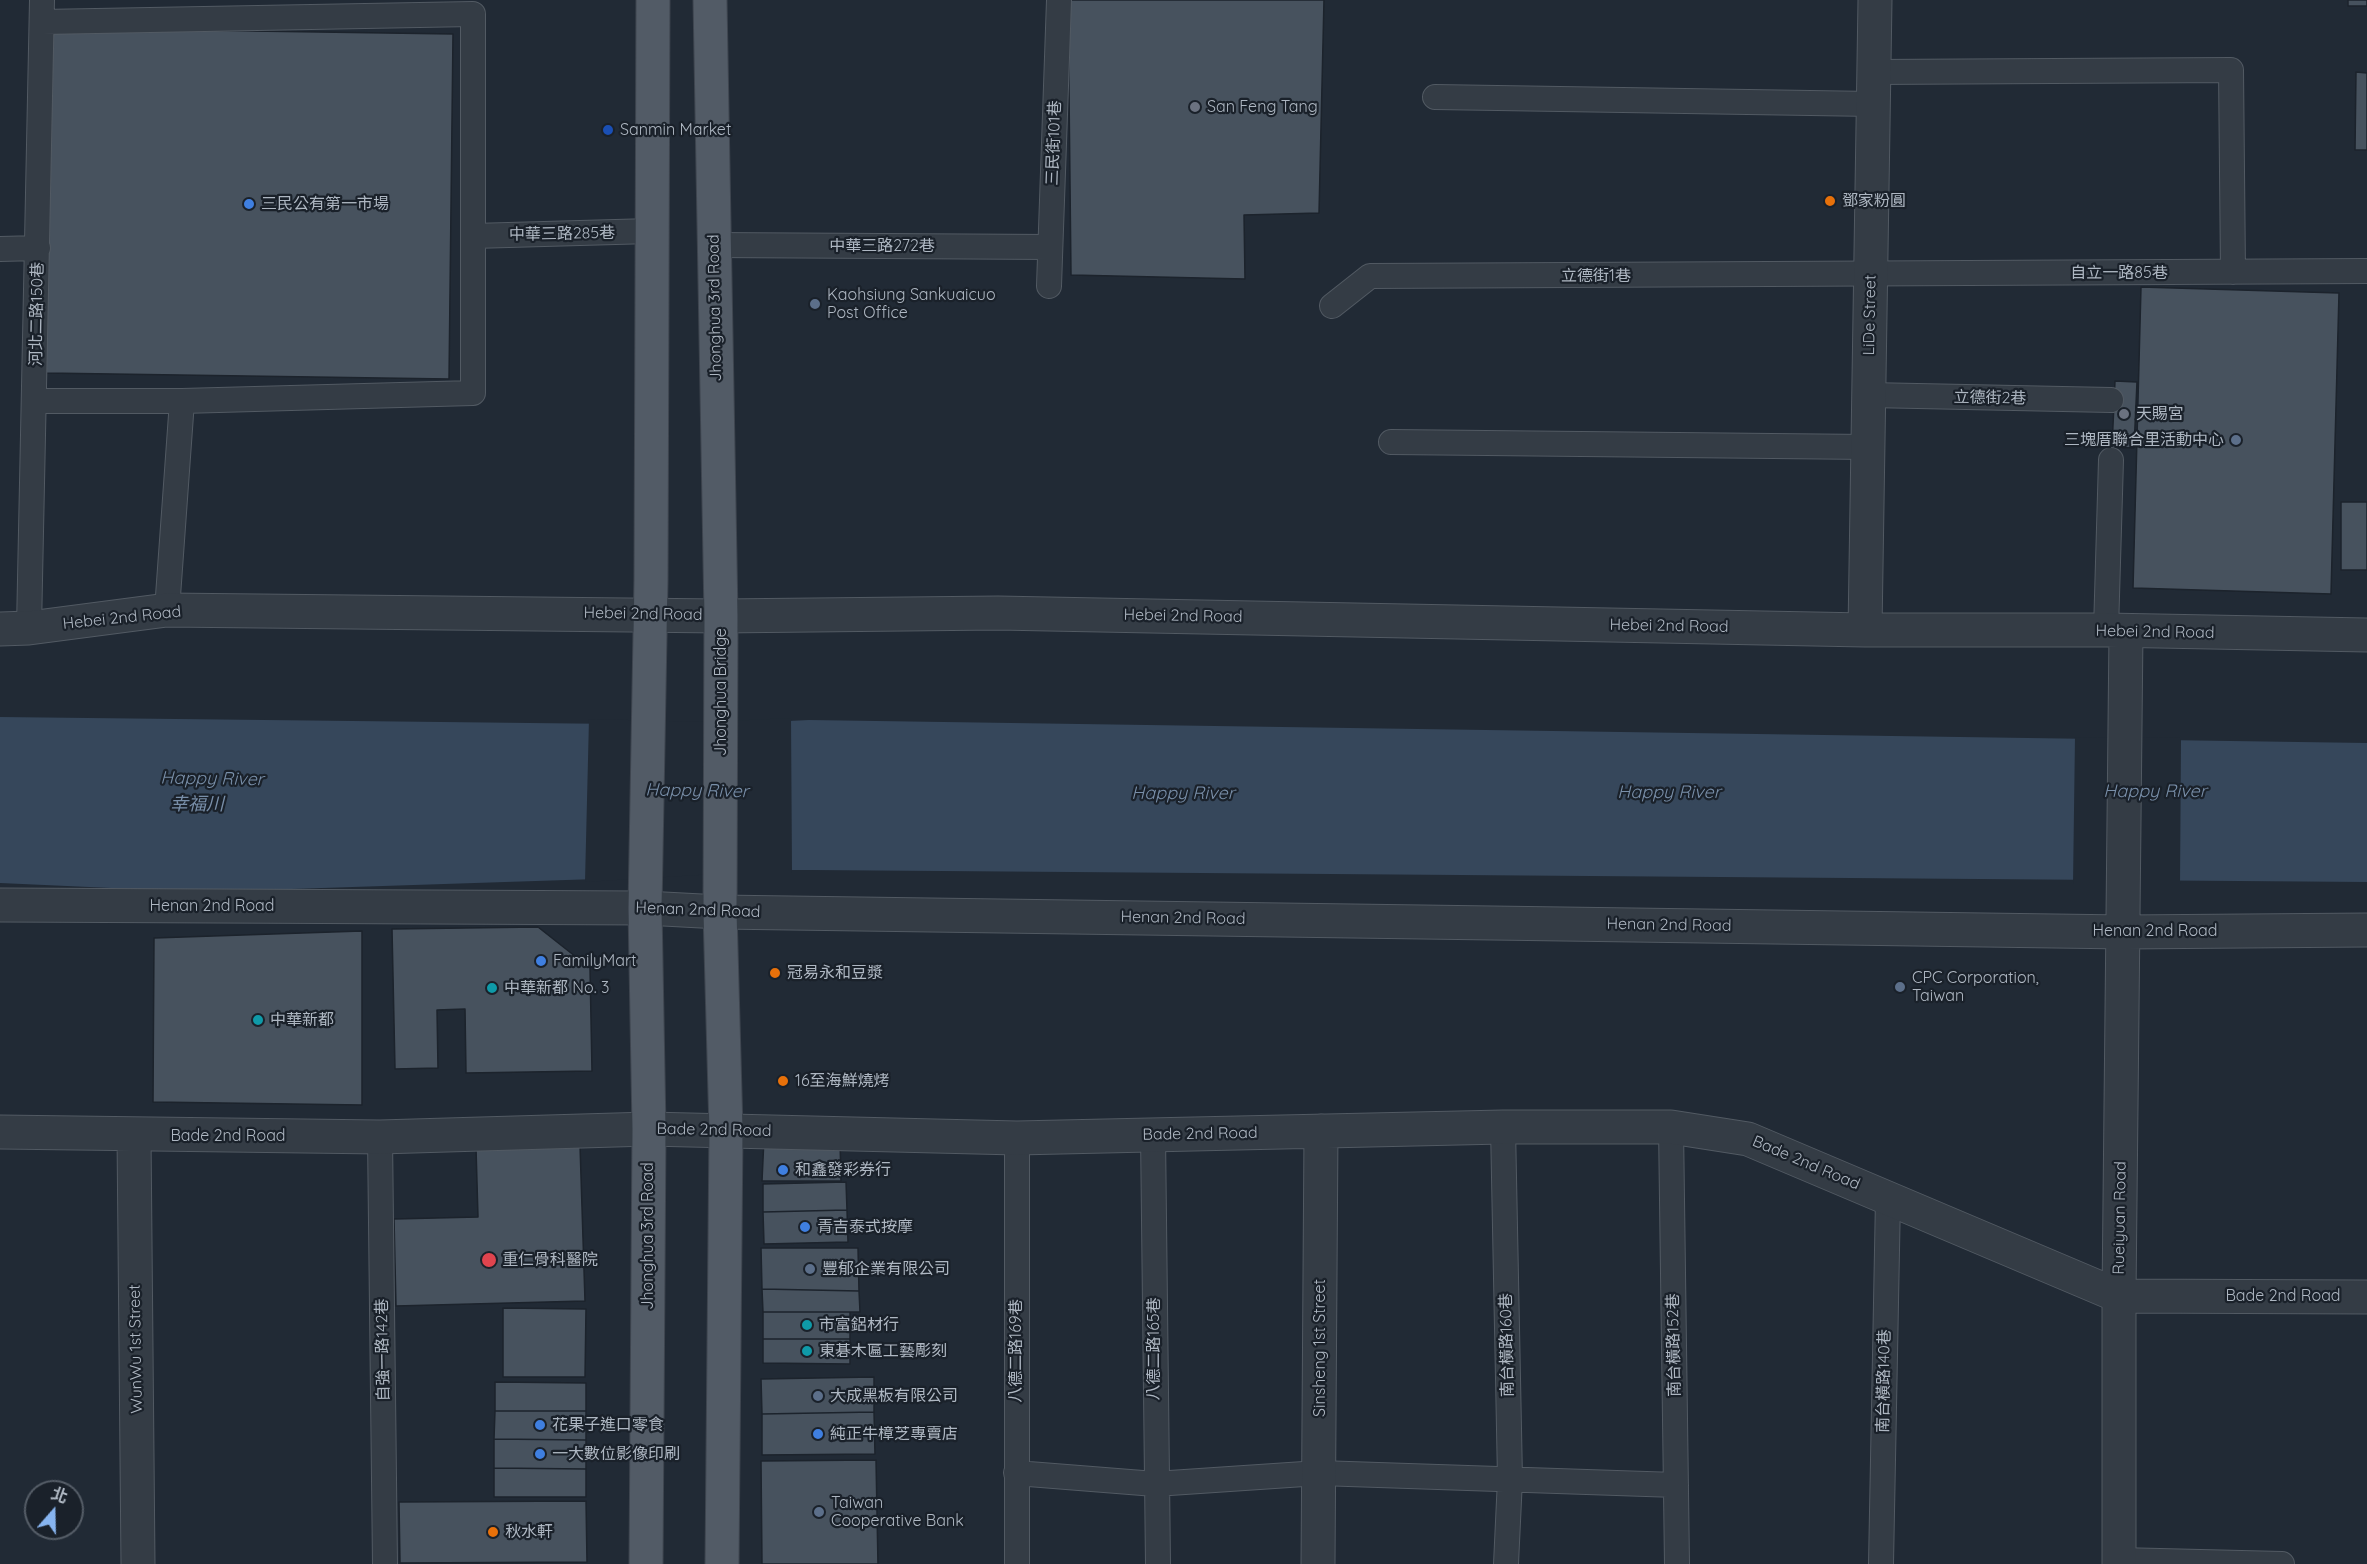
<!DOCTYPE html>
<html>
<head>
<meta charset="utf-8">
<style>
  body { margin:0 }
  #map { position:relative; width:2367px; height:1564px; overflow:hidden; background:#212a35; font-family:Quicksand,"Noto Sans TC",sans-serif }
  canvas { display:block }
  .north { position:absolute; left:24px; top:1480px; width:60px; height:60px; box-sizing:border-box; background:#1a212a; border:2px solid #555d67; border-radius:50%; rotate:20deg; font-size:16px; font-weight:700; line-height:24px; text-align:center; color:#aeb7c2 }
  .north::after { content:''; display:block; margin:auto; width:21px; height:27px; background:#87b4ef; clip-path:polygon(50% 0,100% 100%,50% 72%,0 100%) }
</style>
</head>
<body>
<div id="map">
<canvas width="2367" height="1564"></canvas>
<div class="north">北</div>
</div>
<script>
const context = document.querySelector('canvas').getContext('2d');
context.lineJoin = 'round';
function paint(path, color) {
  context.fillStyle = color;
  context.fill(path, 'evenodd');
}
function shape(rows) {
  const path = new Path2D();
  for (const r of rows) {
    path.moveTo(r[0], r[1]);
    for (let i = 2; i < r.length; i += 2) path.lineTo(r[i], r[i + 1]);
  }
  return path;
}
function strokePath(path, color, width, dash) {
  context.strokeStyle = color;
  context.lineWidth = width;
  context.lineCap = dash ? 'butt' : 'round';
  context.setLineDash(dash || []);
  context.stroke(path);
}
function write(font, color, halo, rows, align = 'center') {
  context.font = font + ' Quicksand,"Noto Sans TC",sans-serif';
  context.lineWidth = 4.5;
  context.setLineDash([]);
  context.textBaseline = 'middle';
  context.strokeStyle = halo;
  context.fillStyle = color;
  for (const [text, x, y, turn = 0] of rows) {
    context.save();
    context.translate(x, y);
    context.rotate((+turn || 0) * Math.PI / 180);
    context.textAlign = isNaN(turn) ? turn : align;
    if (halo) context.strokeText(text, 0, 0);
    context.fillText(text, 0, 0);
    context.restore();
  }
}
const water = shape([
  [0,717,707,725,809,720,2367,743,2367,882,811,870,731,870,597,879,200,892,0,883]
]);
const pier = shape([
  [791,718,792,873,731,873,585,882,589,719,707,722],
  [2075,737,2181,738,2180,884,2073,884]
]);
const building = shape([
  [1068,0,1324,0,1319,213,1244,215,1245,279,1071,275,1068,0],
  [2348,0,2367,0,2367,6,2348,6,2348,0],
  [49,28,453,34,449,379,45,373,49,28],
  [2356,72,2367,73,2367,150,2355,150,2356,72],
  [2141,287,2339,293,2331,594,2133,588,2141,287],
  [2115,381,2137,382,2134,448,2112,447,2115,381],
  [2341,502,2367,502,2367,570,2341,570,2341,502],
  [538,927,590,968,592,1071,466,1073,465,1009,437,1010,438,1068,395,1069,392,929,538,927],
  [362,931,362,1105,153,1102,154,938,362,931],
  [764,1138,840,1140,841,1181,762,1181,764,1138],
  [580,1145,585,1301,396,1306,394,1219,478,1217,476,1148,580,1145],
  [846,1182,847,1210,763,1212,763,1184,846,1182],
  [847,1210,848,1242,764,1244,763,1212,847,1210],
  [761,1248,858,1248,859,1291,762,1289,761,1248],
  [762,1289,859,1291,860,1312,763,1312,762,1289],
  [503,1308,586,1309,585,1377,503,1377,503,1308],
  [763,1312,850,1312,850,1339,763,1339,763,1312],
  [763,1339,850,1339,850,1364,763,1363,763,1339],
  [874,1377,874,1412,762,1414,761,1379,874,1377],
  [495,1382,586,1383,586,1411,495,1411,495,1382],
  [495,1411,586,1411,586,1440,494,1439,495,1411],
  [874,1412,875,1454,762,1455,762,1414,874,1412],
  [494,1439,586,1440,586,1469,494,1468,494,1439],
  [876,1460,878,1564,762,1564,761,1461,876,1460],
  [494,1468,586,1469,586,1497,494,1497,494,1468],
  [586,1501,587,1562,400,1563,399,1502,586,1501]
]);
const service = shape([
  [1874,72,2231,70,2233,272],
  [1435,97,1873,104],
  [473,236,651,231],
  [713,245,1050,247],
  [0,249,38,248],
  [1049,286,1059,0],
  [1332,306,1370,276,2367,271],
  [1869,395,2111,400],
  [35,401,182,401,473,393,473,14,42,22],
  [1391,442,1868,447],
  [167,610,182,401],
  [29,628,42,0],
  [2106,630,2111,460],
  [1503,1127,1510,1479,1506,1564],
  [1671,1127,1677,1564],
  [1153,1134,1158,1564],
  [380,1137,385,1564],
  [1016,1473,1155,1484,1319,1473,1676,1485],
  [2119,1560,2282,1564],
  [1017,1564,1017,1138],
  [1881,1564,1888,1198]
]);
const minor = shape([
  [0,629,29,628,167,610,721,616,998,613,1865,630,2106,630,2367,635],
  [1865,630,1875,0],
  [0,905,645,908,720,912,2125,932,2367,930],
  [0,1132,380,1137,649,1129,1017,1138,1503,1127,1671,1127,1748,1139,2119,1296,2367,1297],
  [134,1135,138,1564],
  [1318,1564,1321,1131],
  [2119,1564,2119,1296,2126,631]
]);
const primary = shape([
  [710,0,721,616,720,912,726,1130,722,1564],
  [646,1564,649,1129,645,908,651,580,653,0]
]);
const markers = [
  [1195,107,6,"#6b7280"],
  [608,130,6,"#1a4fb4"],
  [1830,201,6,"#e8710a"],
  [249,204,6,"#3f7fe0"],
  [815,304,6,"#5c6f8a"],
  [2124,414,6,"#6b7280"],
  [2236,440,6,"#5c6f8a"],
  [541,961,6,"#3f7fe0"],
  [775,973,6,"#e8710a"],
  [1900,987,6,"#5c6f8a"],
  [492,988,6,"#0f9aa8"],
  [258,1020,6,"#0f9aa8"],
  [783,1081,6,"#e8710a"],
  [783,1170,6,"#3f7fe0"],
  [805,1227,6,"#3f7fe0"],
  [489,1260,8,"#e0444e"],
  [810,1269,6,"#5c6f8a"],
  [807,1325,6,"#0f9aa8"],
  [807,1351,6,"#0f9aa8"],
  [818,1396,6,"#5c6f8a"],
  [540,1425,6,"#3f7fe0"],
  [818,1434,6,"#3f7fe0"],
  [540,1454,6,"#3f7fe0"],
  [819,1512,6,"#5c6f8a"],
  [493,1532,6,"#e8710a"]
];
const poiNames = [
  ["San Feng Tang",1207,107],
  ["Sanmin Market",620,130],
  ["鄧家粉圓",1842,201],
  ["三民公有第一市場",261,204],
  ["Kaohsiung Sankuaicuo",827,295],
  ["Post Office",827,313],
  ["天賜宮",2136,414],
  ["三塊厝聯合里活動中心",2224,440,"right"],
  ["FamilyMart",553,961],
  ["冠易永和豆漿",787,973],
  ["CPC Corporation,",1912,978],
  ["Taiwan",1912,996],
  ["中華新都 No. 3",504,988],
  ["中華新都",270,1020],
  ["16至海鮮燒烤",795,1081],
  ["和鑫發彩券行",795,1170],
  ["青吉泰式按摩",817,1227],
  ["重仁骨科醫院",502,1260],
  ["豐郁企業有限公司",822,1269],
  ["市富鋁材行",819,1325],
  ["東碁木匾工藝彫刻",819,1351],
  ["大成黑板有限公司",830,1396],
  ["花果子進口零食",552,1425],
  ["純正牛樟芝專賣店",830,1434],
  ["一大數位影像印刷",552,1454],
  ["Taiwan",831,1503],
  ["Cooperative Bank",831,1521],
  ["秋水軒",505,1532]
];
const streetNames = [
  ["三民街101巷",1054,143,-88],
  ["中華三路285巷",562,234,-1],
  ["中華三路272巷",882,246],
  ["自立一路85巷",2119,273],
  ["立德街1巷",1596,276],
  ["Jhonghua 3rd Road",715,308,-91],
  ["河北二路150巷",37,314,-89],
  ["LiDe Street",1870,315,-89],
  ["立德街2巷",1990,398,1],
  ["Hebei 2nd Road",643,614,1],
  ["Hebei 2nd Road",1183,616,1],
  ["Hebei 2nd Road",122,618,-6],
  ["Hebei 2nd Road",1669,626,1],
  ["Hebei 2nd Road",2155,632,1],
  ["Jhonghua Bridge",721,692,-90],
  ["Henan 2nd Road",212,906],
  ["Henan 2nd Road",698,910,2],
  ["Henan 2nd Road",1183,918,1],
  ["Henan 2nd Road",1669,925,1],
  ["Henan 2nd Road",2155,931],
  ["Bade 2nd Road",714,1130,1],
  ["Bade 2nd Road",1200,1134,-1],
  ["Bade 2nd Road",228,1136],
  ["Bade 2nd Road",1806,1163,23],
  ["Rueiyuan Road",2120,1218,-89],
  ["Jhonghua 3rd Road",648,1236,-90],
  ["Bade 2nd Road",2283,1296],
  ["南台橫路160巷",1507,1345,-91],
  ["南台橫路152巷",1674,1345,-91],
  ["Sinsheng 1st Street",1320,1348,-90],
  ["WunWu 1st Street",136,1349,-91],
  ["八德二路165巷",1154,1349,-90],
  ["自強一路142巷",383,1350,-91],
  ["八德二路169巷",1016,1351,-90],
  ["南台橫路140巷",1884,1381,-89]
];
const waterNames = [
  ["Happy River",212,779,1],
  ["Happy River",697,791,1],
  ["Happy River",2155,792],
  ["Happy River",1669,793],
  ["Happy River",1183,794],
  ["幸福川",197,805]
];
paint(water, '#36475b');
paint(pier, '#212a35');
paint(building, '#47525e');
strokePath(building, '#1c232c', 1.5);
strokePath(service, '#525a63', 26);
strokePath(minor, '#525a63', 35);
strokePath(primary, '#3e454f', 35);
strokePath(service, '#343c45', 24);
strokePath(minor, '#343c45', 33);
strokePath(primary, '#525b66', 33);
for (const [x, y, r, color] of markers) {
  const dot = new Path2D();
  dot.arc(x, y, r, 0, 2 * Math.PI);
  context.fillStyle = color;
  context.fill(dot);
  strokePath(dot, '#1a212a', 2);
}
write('16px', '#aeb7c2', '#1a212a', poiNames, 'left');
write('16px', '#aeb7c2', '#1a212a', streetNames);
write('italic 18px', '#798fa9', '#1a212a', waterNames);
</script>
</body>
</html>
